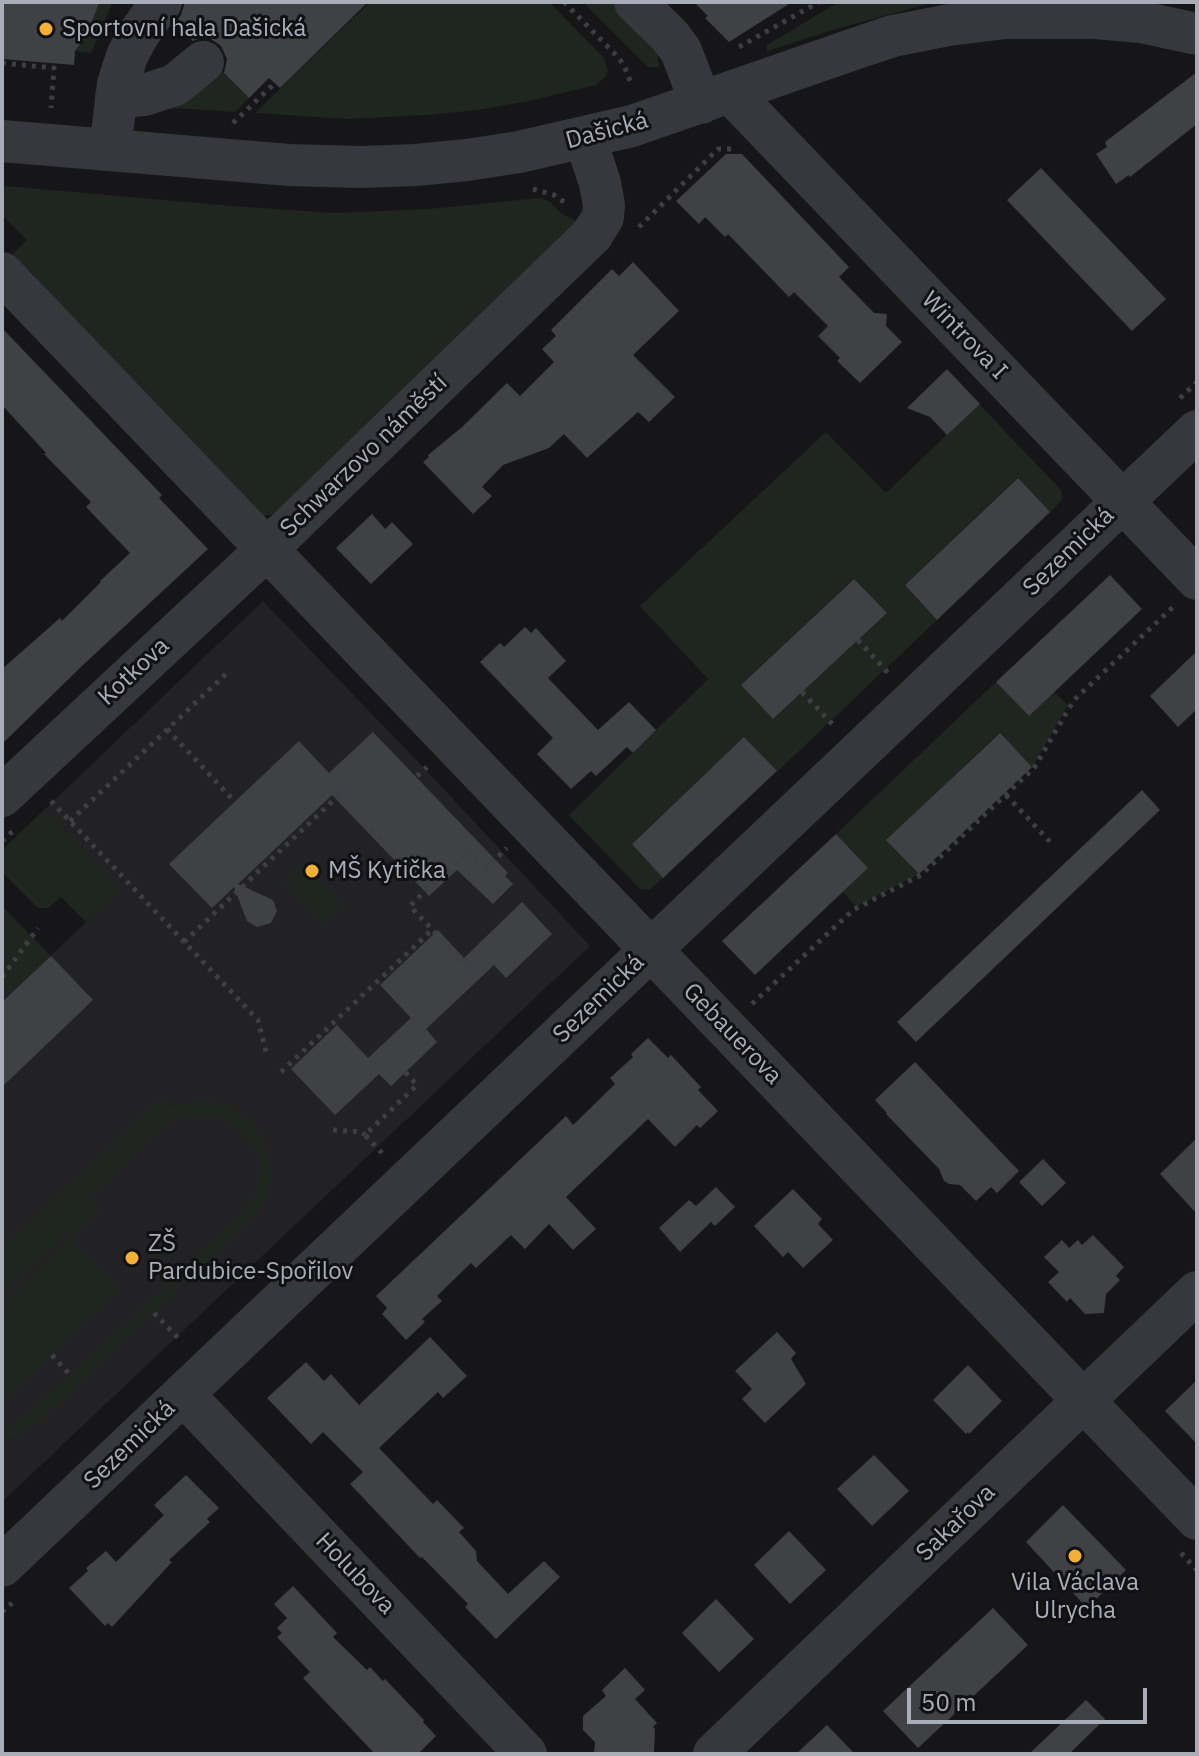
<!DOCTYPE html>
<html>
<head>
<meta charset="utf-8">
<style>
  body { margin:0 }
  #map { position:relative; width:1199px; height:1756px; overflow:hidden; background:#161618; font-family:"IBM Plex Sans",sans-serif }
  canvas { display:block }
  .frame { position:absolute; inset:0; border:4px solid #a8adb8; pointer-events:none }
  .scale { position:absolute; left:907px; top:1688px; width:240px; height:36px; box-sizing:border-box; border:4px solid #a8adb8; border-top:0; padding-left:10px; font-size:24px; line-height:28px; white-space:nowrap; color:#a8adb8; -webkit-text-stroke:6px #111113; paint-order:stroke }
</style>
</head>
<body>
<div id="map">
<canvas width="1199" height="1756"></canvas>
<div class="frame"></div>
<div class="scale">50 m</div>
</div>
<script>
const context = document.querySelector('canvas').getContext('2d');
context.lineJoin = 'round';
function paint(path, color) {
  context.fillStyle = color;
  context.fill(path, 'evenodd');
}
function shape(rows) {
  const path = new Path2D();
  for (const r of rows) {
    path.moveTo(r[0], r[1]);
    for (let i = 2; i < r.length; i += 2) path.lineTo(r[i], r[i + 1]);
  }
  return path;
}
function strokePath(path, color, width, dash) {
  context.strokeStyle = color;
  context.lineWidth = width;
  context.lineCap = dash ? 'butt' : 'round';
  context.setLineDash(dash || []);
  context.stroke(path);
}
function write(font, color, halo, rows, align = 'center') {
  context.font = font + ' "IBM Plex Sans",sans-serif';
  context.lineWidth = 6;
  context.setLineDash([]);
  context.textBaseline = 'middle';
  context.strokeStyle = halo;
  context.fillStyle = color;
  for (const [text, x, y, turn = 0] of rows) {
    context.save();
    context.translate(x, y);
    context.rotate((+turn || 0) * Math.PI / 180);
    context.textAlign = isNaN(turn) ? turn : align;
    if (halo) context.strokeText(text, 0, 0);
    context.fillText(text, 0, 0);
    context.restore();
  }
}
const built = shape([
  [263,601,425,769,590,946,2,1502,2,1002,120,890,45,809]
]);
const green = shape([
  [97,2,113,2,91,53,75,51,88,34,93,23],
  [370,2,549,2,604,58,608,70,605,77,596,85,529,101,478,110,428,115,347,119,255,113],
  [583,2,613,2,656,47,659,67,648,67],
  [839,2,935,2,836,29,768,51,767,50,767,45],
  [221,70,249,98,235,112,159,107],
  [6,186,232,206,334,213,428,209,540,198,550,202,561,213,576,221,573,227,273,514,263,516,27,283,34,275,12,255,27,240,2,215,2,190],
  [979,404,1061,490,1062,498,1060,502,1050,512,1017,478,905,585,937,620,777,772,744,738,632,843,663,878,649,890,640,889,569,815,708,679,640,606,826,432,886,493],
  [853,579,886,614,773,719,741,685],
  [996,682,1029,716,1054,692,1068,705,1032,767,999,733,887,840,919,874,856,907,843,892,868,868,836,834],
  [45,809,121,890,86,922,61,897,48,908,38,908,2,872,2,850],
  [304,864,344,905,322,925,283,883],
  [2,906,51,956,2,1002],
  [161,1097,170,1107,192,1102,211,1101,227,1105,243,1116,254,1125,263,1139,269,1156,272,1171,269,1190,259,1210,245,1225,42,1419,17,1437,2,1441,2,1428,13,1424,30,1413,240,1215,253,1196,259,1175,259,1162,256,1153,245,1135,236,1126,221,1118,206,1114,184,1116,166,1125,89,1198,100,1210,72,1237,67,1232,2,1293,2,1249],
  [71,1239,120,1290,9,1396,2,1389,2,1305]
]);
const building = shape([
  [2,2,99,2,88,34,75,51,74,65,2,59],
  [185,2,368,2,280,88,269,78,249,98,224,73,227,59,221,46,211,39,200,38,193,41,175,24,181,15],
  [694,2,792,2,729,42,705,18,708,16],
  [1197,72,1197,124,1130,177,1129,175,1116,184,1096,154,1107,147,1105,142],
  [726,154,742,154,849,267,839,277,874,313,887,314,886,326,902,342,860,383,837,361,840,358,818,336,828,326,794,292,789,297,728,234,725,237,705,217,699,224,676,201],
  [1041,168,1166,299,1132,331,1007,200],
  [633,262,679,311,633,355,675,397,649,422,638,412,587,458,564,434,549,448,503,465,482,487,492,496,473,514,423,462,429,457,428,455,461,428,507,383,520,396,554,362,542,349,556,336,551,330,612,269,619,276],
  [2,328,162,495,159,498,208,549,83,665,2,744,2,669,60,618,62,621,101,582,100,581,130,553,86,507,91,502,44,454,46,453,2,405],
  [947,369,980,404,947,435,930,417,907,408],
  [1018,478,1050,512,937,620,905,585],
  [372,514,385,529,392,522,413,544,371,584,336,548],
  [1110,575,1142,609,1029,716,996,682],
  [854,579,887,613,773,719,741,685],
  [525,627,531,633,536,628,566,661,548,678,598,730,629,702,656,730,633,753,627,747,596,776,591,771,571,789,537,754,553,738,480,662,500,643,504,647],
  [1197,651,1197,709,1178,727,1150,696],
  [373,732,508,873,505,876,513,884,493,904,457,870,429,896,332,795,238,884,273,900,277,911,271,923,257,927,247,921,234,887,212,908,169,864,299,741,329,773],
  [1000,733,1032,767,919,874,886,840],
  [744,737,777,771,663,878,632,844],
  [1142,790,1160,810,916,1042,897,1022],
  [836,834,868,868,755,975,722,941],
  [522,902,552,934,506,978,494,965,426,1029,437,1042,391,1086,379,1074,335,1115,291,1069,337,1025,368,1058,411,1018,380,985,438,930,464,958],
  [51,956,93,1000,2,1087,2,1002],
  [648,1038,668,1058,671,1055,701,1087,698,1090,718,1111,700,1128,697,1125,675,1147,648,1119,566,1197,596,1229,573,1250,549,1224,525,1249,511,1235,476,1268,471,1263,437,1296,442,1301,422,1319,425,1322,406,1340,382,1314,387,1308,376,1296,566,1116,573,1125,615,1084,610,1078,633,1057,631,1054],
  [915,1062,1019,1171,997,1193,991,1187,976,1201,960,1185,949,1184,944,1181,939,1169,886,1114,887,1113,875,1100],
  [1197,1138,1197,1214,1160,1174],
  [1043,1159,1066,1183,1042,1206,1019,1182],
  [716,1187,735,1207,715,1226,711,1222,680,1252,659,1228,689,1200,696,1206],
  [793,1189,822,1219,818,1224,833,1240,803,1268,788,1252,783,1257,754,1226],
  [1093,1235,1124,1267,1116,1276,1120,1280,1106,1294,1104,1313,1085,1314,1070,1298,1067,1302,1048,1282,1059,1272,1044,1257,1062,1240,1069,1248,1078,1240,1082,1245],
  [777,1332,796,1353,791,1359,806,1384,765,1423,742,1399,752,1389,735,1371],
  [430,1337,467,1376,443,1398,438,1392,379,1448,433,1504,437,1500,464,1528,459,1532,476,1551,477,1561,508,1594,544,1561,560,1577,496,1639,465,1607,468,1604,422,1557,420,1558,350,1484,363,1472,323,1432,311,1444,267,1398,306,1362,324,1381,331,1374,359,1405],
  [968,1365,1002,1401,969,1434,968,1432,966,1434,933,1400],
  [1197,1380,1197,1444,1165,1411],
  [874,1455,909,1491,872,1526,837,1489],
  [186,1475,219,1508,207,1519,210,1522,169,1560,172,1562,112,1627,108,1623,105,1626,69,1588,88,1571,86,1568,106,1551,116,1562,164,1515,154,1505],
  [1063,1505,1126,1570,1087,1608,1026,1542],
  [789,1531,826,1570,790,1604,754,1565],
  [293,1586,337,1633,333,1637,367,1670,370,1667,383,1681,385,1679,424,1720,423,1722,436,1736,418,1754,375,1754,303,1678,310,1672,277,1637,282,1633,277,1628,287,1618,274,1604],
  [716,1599,754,1639,719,1672,682,1633],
  [993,1608,1028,1645,918,1748,883,1711],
  [625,1668,645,1690,635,1699,657,1723,653,1727,655,1729,654,1752,594,1754,595,1742,583,1730,583,1716,606,1696,602,1690],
  [1086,1700,1105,1719,1069,1754,1029,1754],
  [827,1725,855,1754,796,1754]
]);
const path = shape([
  [564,2,619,58,625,68,632,86],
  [739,47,819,2],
  [2,63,54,68,51,108],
  [233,123,275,83],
  [533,189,554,195,567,204],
  [639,227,718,149,734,149],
  [1180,398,1197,382],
  [858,640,889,674],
  [802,692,834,726],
  [167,729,235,802],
  [417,776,427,767],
  [1006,795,1054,846],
  [51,801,258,1020,267,1056],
  [70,821,226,674],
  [2,841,13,831],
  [466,855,489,865],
  [484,870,507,848],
  [428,888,410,906,474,974,466,983],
  [184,942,339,795,429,890,475,847],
  [465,965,480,951],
  [2,977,38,928],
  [752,1004,853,910,921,875,1034,768,1074,700,1174,606],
  [281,1072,432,930],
  [333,1130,362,1132,365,1135],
  [382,1153,365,1135,417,1085,405,1072],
  [154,1313,182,1342],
  [52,1355,70,1375],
  [1181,1553,1197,1570],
  [2,1612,12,1603]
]);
const minor = shape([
  [635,2,670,36,681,51,701,103],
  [730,92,1197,579],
  [116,97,144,95,175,85,203,62],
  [2,141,289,165,361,167,416,165,467,160,519,152,632,126,860,47,893,36,949,25,1005,18,1095,18,1141,22,1197,34],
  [110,150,118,84,127,56,138,35,161,2],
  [2,273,1197,1519],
  [2,796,267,549,592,235,603,217,604,205,600,183,585,138],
  [183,1394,526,1754],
  [2,1566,1197,431],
  [714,1754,1197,1292]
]);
const markers = [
  [46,29,8,"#f2b134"],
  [312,871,8,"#f2b134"],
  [132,1258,8,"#f2b134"],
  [1075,1556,8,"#f2b134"]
];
const poiNames = [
  ["Sportovní hala Dašická",62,29],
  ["MŠ Kytička",328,871],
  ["ZŠ",148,1244],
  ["Pardubice-Spořilov",148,1272],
  ["Vila Václava",1075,1583,"center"],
  ["Ulrycha",1075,1611,"center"]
];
const streetNames = [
  ["Dašická",607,131,-15],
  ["Wintrova I",964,336,46],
  ["Schwarzovo náměstí",364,456,-44],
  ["Sezemická",1069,552,-44],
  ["Kotkova",134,672,-43],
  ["Sezemická",599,999,-44],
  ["Gebauerova",732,1034,46],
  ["Sezemická",130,1445,-44],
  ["Sakařova",956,1523,-44],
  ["Holubova",355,1574,46]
];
paint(built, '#222225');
paint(green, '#1e261f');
paint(building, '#404145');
strokePath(path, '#3d3f44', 5, [4, 6]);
strokePath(minor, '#37383d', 42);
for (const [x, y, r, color] of markers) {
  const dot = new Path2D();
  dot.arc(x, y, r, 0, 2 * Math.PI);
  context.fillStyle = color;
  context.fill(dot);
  strokePath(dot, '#111113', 3);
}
write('24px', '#a8adb8', '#111113', poiNames, 'left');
write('24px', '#a8adb8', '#111113', streetNames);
</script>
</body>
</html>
